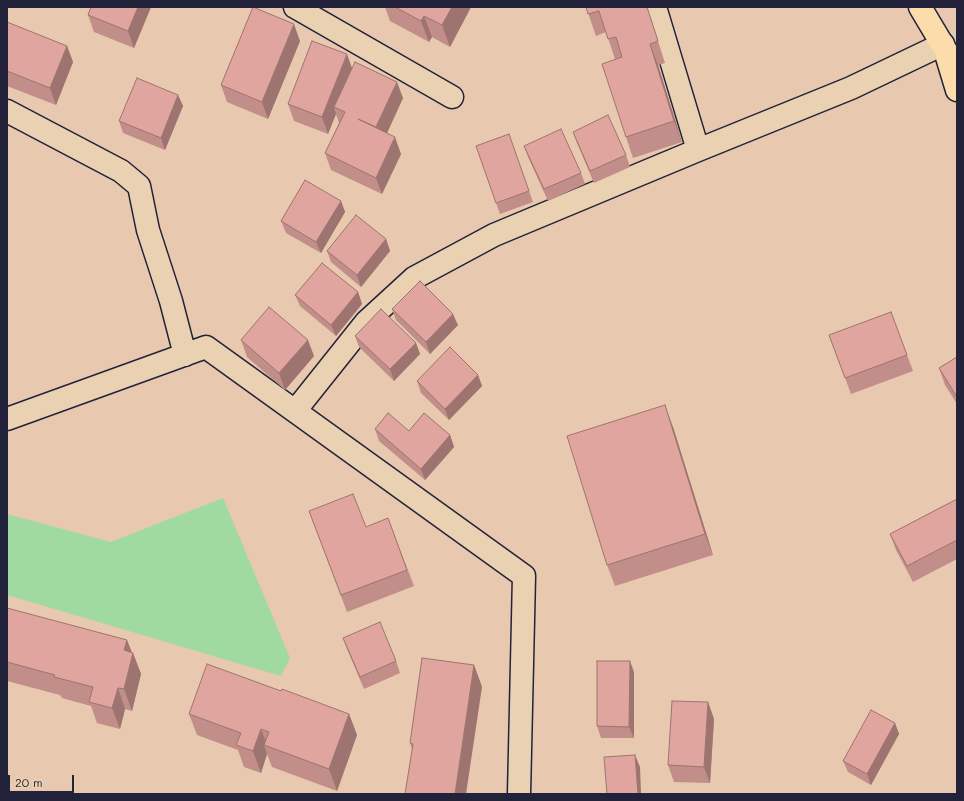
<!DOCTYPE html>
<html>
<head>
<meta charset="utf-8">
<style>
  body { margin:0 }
  #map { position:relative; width:964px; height:801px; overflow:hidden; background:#e8c8ae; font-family:Mali,sans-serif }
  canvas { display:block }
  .frame { position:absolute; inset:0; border:8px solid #22223b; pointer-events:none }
  .scale { position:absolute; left:8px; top:775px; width:66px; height:18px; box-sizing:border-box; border:2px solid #22223b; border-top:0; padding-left:5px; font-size:12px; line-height:14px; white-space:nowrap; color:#22223b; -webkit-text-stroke:3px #ead1b2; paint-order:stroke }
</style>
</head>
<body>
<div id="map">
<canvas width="964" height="801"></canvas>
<div class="frame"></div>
<div class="scale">20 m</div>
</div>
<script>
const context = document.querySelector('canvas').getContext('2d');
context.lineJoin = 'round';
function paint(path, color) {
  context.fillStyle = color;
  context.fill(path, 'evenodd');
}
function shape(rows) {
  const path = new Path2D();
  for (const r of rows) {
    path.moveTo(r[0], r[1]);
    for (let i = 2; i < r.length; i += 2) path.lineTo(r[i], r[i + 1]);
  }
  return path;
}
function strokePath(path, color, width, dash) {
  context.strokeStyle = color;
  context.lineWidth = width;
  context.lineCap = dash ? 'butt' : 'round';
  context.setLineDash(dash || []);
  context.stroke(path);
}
const green = shape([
  [223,498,290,658,281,676,7,595,7,514,111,542]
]);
const minor = shape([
  [295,7,452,97],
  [655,7,698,150],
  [7,111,121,171,139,186,148,230,171,301,185,355],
  [295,411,366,322,414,278,494,235,698,150,851,88,943,44],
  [7,419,206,347,524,576,519,794]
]);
const major = shape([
  [920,7,957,69],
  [947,57,957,90]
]);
const wall = shape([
  [91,7,151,7,134,48,94,32,88,15],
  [385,7,471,7,450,47,432,37,429,42,390,21],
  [586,7,647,7,665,63,658,65,682,142,633,158,626,137,615,59,606,32,596,36],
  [7,22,67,46,73,62,56,105,7,86],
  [300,41,268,119,227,102,221,85],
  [352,68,403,98,387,133,401,154,382,194,331,170,325,153,339,123,336,114,328,134,294,121,288,104],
  [178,95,183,106,165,150,123,133,119,121],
  [573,132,626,155,630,167,594,183,577,143],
  [509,134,533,202,500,214,476,146],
  [524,146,581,173,585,184,548,201,528,157],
  [341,201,345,212,321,253,286,233,281,221],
  [386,239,390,251,361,287,331,262,327,251],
  [358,292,362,304,336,336,300,306,295,295],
  [392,309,458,325,430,354,396,320],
  [891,312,913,371,851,394,829,335],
  [355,336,416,343,420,354,394,381,359,347],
  [241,340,314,356,285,390,247,357],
  [957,357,957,404,945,385,939,368],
  [478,375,482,386,449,420,421,393,417,381],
  [673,427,713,555,615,586,607,565],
  [375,429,409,431,450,435,454,447,425,480,379,441],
  [957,499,957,559,913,582,896,550,890,534],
  [309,511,366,527,388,518,414,586,347,612],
  [7,608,133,653,141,674,132,711,125,709,120,729,97,723,91,706,62,698,60,695,7,681],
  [343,638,396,661,400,673,364,689,347,649],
  [474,665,482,687,412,749,410,743],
  [634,672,634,738,601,738,597,726],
  [281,691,349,714,357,735,337,791,272,767,267,754,261,773,244,767,238,750,197,735,189,714],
  [708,702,714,719,710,783,674,782,668,765],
  [895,723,899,734,871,785,848,772,843,761]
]);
const shadedWall = shape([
  [138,7,151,7,134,48,128,31],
  [452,7,471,7,450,47,442,25],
  [424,16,432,37,429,42,421,21],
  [294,24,300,41,268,119,262,102],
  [650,44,658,65,682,142,674,121],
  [67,46,73,62,56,105,50,88],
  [347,54,353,71,334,107,336,114,328,134,322,117],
  [397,82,403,98,382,144,376,127],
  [178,95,183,106,165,150,161,138],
  [395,137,401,154,382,194,376,178],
  [341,201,345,212,321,253,316,242],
  [386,239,390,251,361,287,357,275],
  [358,292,362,304,336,336,331,325],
  [453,314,458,325,430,354,426,342],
  [308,340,314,356,285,390,279,373],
  [416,343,420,354,394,381,390,369],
  [478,375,482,386,449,420,445,409],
  [665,405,673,427,713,555,705,534],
  [450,435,454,447,425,480,421,469],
  [127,640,133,655,133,653,141,674,132,711,124,689,124,650],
  [630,661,634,672,634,738,629,727],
  [474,665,482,687,466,794,455,794],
  [118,688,125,709,120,729,112,708],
  [708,702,714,719,710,783,704,767],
  [349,714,357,735,337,791,329,769],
  [895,723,899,734,871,785,867,774],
  [261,729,268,747,264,745,267,754,261,773,253,751],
  [635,755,640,767,641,794,638,794]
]);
const building = shape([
  [91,7,138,7,128,31,88,15,91,7],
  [253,7,294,24,262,102,221,85,253,7],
  [395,7,452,7,442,25,424,16,421,21,395,7],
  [586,7,647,7,658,41,650,44,674,121,626,137,602,64,622,57,616,37,608,39,599,11,588,14,586,7],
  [7,22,67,46,50,88,7,71,7,22],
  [312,41,347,54,322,117,288,104,312,41],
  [355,62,397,82,376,127,358,119,395,137,376,178,325,153,345,112,334,107,355,62],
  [137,78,178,95,161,138,119,121,137,78],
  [608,115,626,155,590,171,573,132,608,115],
  [561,129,581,173,544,189,524,146,561,129],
  [509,134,529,191,496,203,476,146,509,134],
  [305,180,341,201,316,242,281,221,305,180],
  [356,215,386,239,357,275,327,251,356,215],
  [322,263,358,292,331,325,295,295,322,263],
  [420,281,453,314,426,342,392,309,420,281],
  [269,307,308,340,279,373,241,340,269,307],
  [381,309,416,343,390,369,355,336,381,309],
  [891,312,907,355,845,378,829,335,891,312],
  [450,347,478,375,445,409,417,381,450,347],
  [957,357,957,397,939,368,957,357],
  [665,405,705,534,607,565,567,436,665,405],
  [388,413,409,431,424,413,450,435,421,469,375,429,388,413],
  [353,494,366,527,388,518,407,570,341,595,309,511,353,494],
  [957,499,957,540,907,566,890,534,957,499],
  [7,608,127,640,124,650,133,653,124,689,118,688,112,708,89,702,93,687,54,677,55,675,7,662,7,608],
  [380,622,396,661,360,677,343,638,380,622],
  [422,658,474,665,455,794,405,794,413,744,410,743,422,658],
  [597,661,630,661,629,727,597,726,597,661],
  [207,664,281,691,282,689,349,714,329,769,264,745,269,732,261,729,253,751,236,745,241,733,189,714,207,664],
  [672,701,708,702,704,767,668,765,672,701],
  [871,710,895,723,867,774,843,761,871,710],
  [635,755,638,794,607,794,604,757,635,755]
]);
paint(green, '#a0daa0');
strokePath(minor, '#22223b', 25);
strokePath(major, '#22223b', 25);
strokePath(minor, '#ead1b2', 22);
strokePath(major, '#fddcac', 22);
paint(wall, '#c18e89');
paint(shadedWall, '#9d746f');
paint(building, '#e0a59f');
strokePath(building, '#9d746f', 1);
</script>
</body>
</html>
